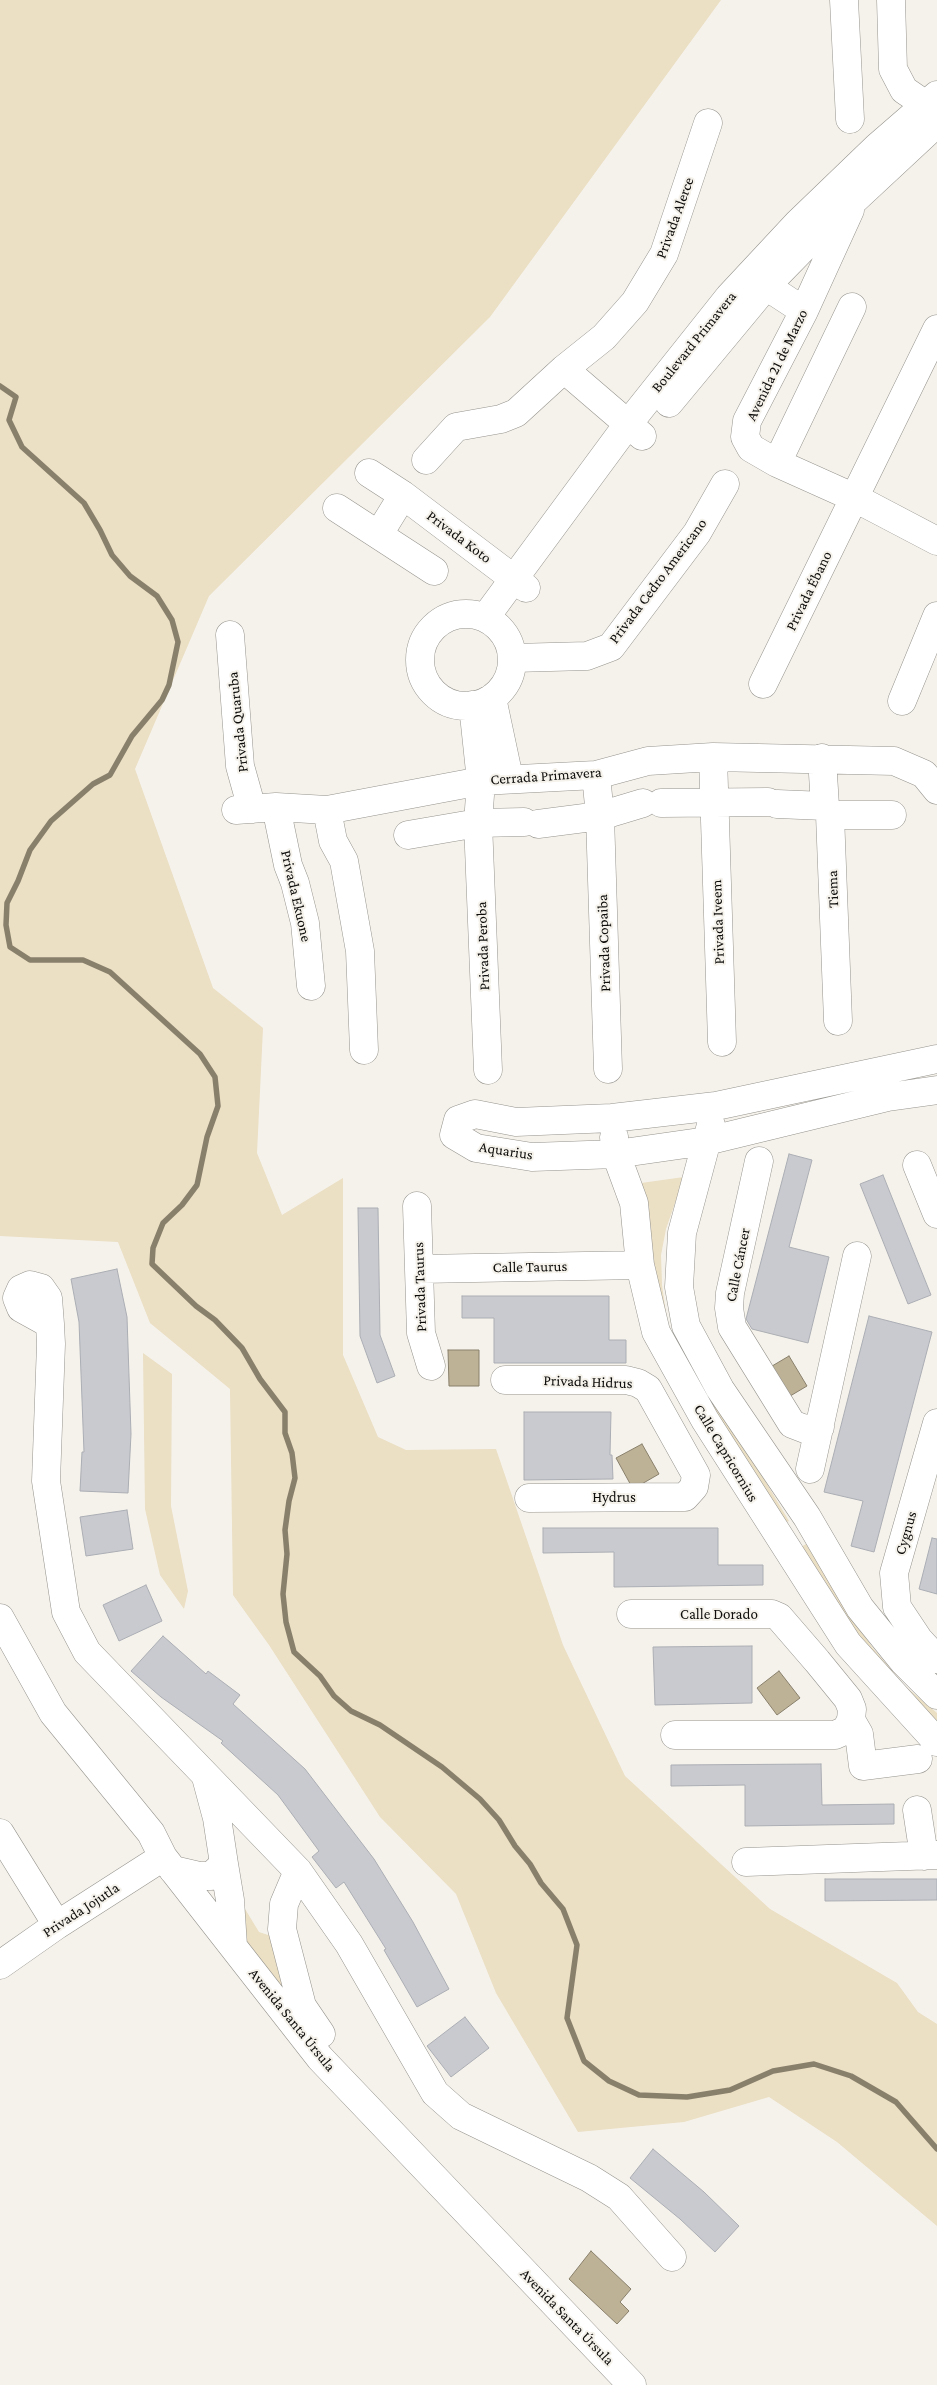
<!DOCTYPE html>
<html>
<head>
<meta charset="utf-8">
<style>
  body { margin:0 }
  canvas { display:block; background:#f5f2eb }
</style>
</head>
<body>
<canvas width="937" height="2385"></canvas>
<script>
const context = document.querySelector('canvas').getContext('2d');
context.lineJoin = 'round';
function paint(path, color) {
  context.fillStyle = color;
  context.fill(path, 'evenodd');
}
function shape(rows) {
  const path = new Path2D();
  for (const r of rows) {
    if (r.length === 3) {
      path.moveTo(r[0] + r[2], r[1]);
      path.arc(r[0], r[1], r[2], 0, 2 * Math.PI);
      continue;
    }
    path.moveTo(r[0], r[1]);
    for (let i = 2; i < r.length; i += 2) path.lineTo(r[i], r[i + 1]);
  }
  return path;
}
function strokePath(path, color, width, dash) {
  context.strokeStyle = color;
  context.lineWidth = width;
  context.lineCap = dash ? 'butt' : 'round';
  context.setLineDash(dash || []);
  context.stroke(path);
}
function write(font, color, halo, rows, align = 'center') {
  context.font = font + ' "Crimson Pro",serif';
  context.lineWidth = 4;
  context.setLineDash([]);
  context.textBaseline = 'middle';
  context.strokeStyle = halo;
  context.fillStyle = color;
  for (const [text, x, y, turn = 0] of rows) {
    context.save();
    context.translate(x, y);
    context.rotate((+turn || 0) * Math.PI / 180);
    context.textAlign = isNaN(turn) ? turn : align;
    if (halo) context.strokeText(text, 0, 0);
    context.fillText(text, 0, 0);
    context.restore();
  }
}
const green = shape([
  [0,0,721,0,490,317,209,596,135,769,213,988,263,1028,257,1153,282,1215,343,1178,343,1355,378,1437,406,1450,496,1449,563,1645,625,1776,770,1909,897,1983,918,2012,937,2024,937,2226,837,2142,769,2097,684,2122,578,2132,496,1993,456,1894,380,1817,269,1645,233,1595,230,1389,150,1323,118,1242,0,1236],
  [684,1177,666,1229,661,1255,662,1285,667,1320,634,1184],
  [688,1342,697,1367,789,1521,777,1527,678,1345],
  [143,1353,172,1374,171,1506,188,1591,184,1609,160,1575,145,1509],
  [806,1544,872,1647,905,1686,937,1713,937,1728,881,1674,796,1550],
  [242,1904,259,1932,268,1935,274,1933,298,2016,243,1950]
]);
const water = shape([
  [448,1350,479,1350,479,1386,449,1386,448,1350],
  [789,1356,807,1386,780,1402,762,1372,789,1356],
  [642,1444,659,1474,633,1489,616,1458,642,1444],
  [779,1671,800,1698,777,1715,757,1688,779,1671],
  [591,2251,631,2289,620,2302,629,2311,617,2324,569,2279,591,2251]
]);
const stream = shape([
  [0,386,16,397,9,420,22,447,84,503,100,530,112,555,130,576,157,596,172,620,178,642,169,685,162,700,132,736,110,775,93,784,51,821,30,850,18,881,7,903,6,925,10,947,30,960,83,960,110,972,200,1054,215,1077,218,1106,207,1137,197,1185,182,1205,163,1223,153,1248,152,1264,196,1306,215,1320,242,1348,260,1379,285,1412,285,1433,292,1453,295,1478,289,1501,285,1530,287,1554,283,1594,286,1622,294,1652,320,1676,334,1696,351,1711,380,1725,442,1767,480,1799,499,1820,515,1846,530,1864,541,1883,563,1909,577,1945,567,2018,584,2061,609,2081,639,2095,687,2097,730,2090,773,2071,814,2064,851,2076,896,2102,937,2149]
]);
const building = shape([
  [789,1154,812,1160,789,1247,829,1257,808,1343,752,1329,746,1319,789,1154],
  [883,1175,931,1295,908,1304,860,1184,883,1175],
  [358,1208,378,1208,380,1335,395,1376,377,1383,360,1336,358,1208],
  [117,1269,127,1317,131,1434,128,1493,80,1491,82,1452,84,1452,79,1322,71,1279,117,1269],
  [462,1296,609,1296,609,1340,626,1340,626,1363,494,1363,494,1318,462,1318,462,1296],
  [869,1316,932,1332,874,1552,851,1546,863,1501,824,1492,869,1316],
  [524,1412,611,1412,610,1455,612,1455,613,1479,524,1480,524,1412],
  [127,1510,133,1549,86,1556,80,1517,127,1510],
  [543,1528,718,1528,718,1565,763,1565,763,1585,614,1587,614,1552,543,1553,543,1528],
  [932,1538,937,1539,937,1594,919,1589,932,1538],
  [146,1585,162,1621,119,1641,103,1605,146,1585],
  [163,1636,206,1674,208,1671,240,1695,233,1704,305,1769,374,1859,413,1922,449,1989,417,2007,384,1950,386,1949,344,1882,336,1888,312,1857,319,1851,278,1795,221,1743,223,1741,161,1697,131,1671,163,1636],
  [752,1646,752,1703,655,1705,653,1647,752,1646],
  [821,1764,822,1805,894,1804,894,1824,745,1826,745,1785,671,1786,671,1765,821,1764],
  [825,1879,937,1879,937,1900,825,1901,825,1879],
  [465,2017,489,2048,451,2077,427,2046,465,2017],
  [653,2149,704,2192,739,2226,715,2252,680,2219,630,2178,653,2149]
]);
const minor = shape([
  [844,0,850,119],
  [891,0,893,69,904,90,926,105],
  [850,210,804,311,747,421,745,437,751,448,777,463,855,498,937,541],
  [766,286,804,311],
  [564,369,642,436],
  [669,403,766,286,808,243,937,123],
  [426,460,456,427,501,419,516,413,564,369,604,337,635,302,664,254,708,123],
  [777,463,852,307],
  [369,473,403,495,526,588],
  [337,508,434,571],
  [379,534,403,495],
  [466,660,46],
  [485,618,628,424,729,297,798,223,877,147,937,95],
  [230,635,240,766,252,809],
  [514,658,587,656,611,647,697,533,725,484],
  [763,684,937,329],
  [492,698,509,778],
  [902,701,937,616],
  [473,705,481,781,478,823,488,1070],
  [713,757,722,1042],
  [822,758,825,806,830,815,838,1021],
  [596,775,600,816,608,1069],
  [661,803,768,802],
  [777,804,825,806],
  [276,807,288,865,295,883,305,923,311,986],
  [236,810,276,807,327,810,481,781,596,775,648,761,713,757,894,761,924,774,937,790],
  [327,810,333,841,344,861,360,951,364,1050],
  [830,815,892,815],
  [538,824,600,816,643,803],
  [408,835,478,823,524,822],
  [937,1059,716,1106,612,1118,516,1122,475,1114,458,1120,454,1135,476,1148,532,1157,616,1154,707,1141,888,1097,937,1090],
  [711,1125,682,1233,679,1287,686,1326,720,1389,807,1517,860,1608,903,1661,937,1695],
  [614,1137,616,1154,634,1203,640,1265,656,1332,705,1420,848,1644,937,1742],
  [759,1161,730,1293,729,1308,732,1327,792,1424,805,1429,820,1427],
  [917,1165,937,1214],
  [417,1206,421,1333,431,1366],
  [420,1269,640,1265],
  [50,1324,21,1308,17,1298,21,1289,30,1285,41,1288,48,1298,50,1324,51,1344,46,1481,66,1612,87,1652,298,1871,349,1944,435,2093,461,2116,589,2178,619,2197,672,2257],
  [505,1380,626,1380,638,1383,648,1389,696,1475,694,1487,685,1497,529,1498],
  [937,1423,894,1573,897,1607,919,1640,937,1659],
  [810,1469,857,1256],
  [631,1614,772,1614,779,1617,817,1661,848,1699,852,1709,851,1720,846,1730,835,1735,675,1735],
  [0,1618,53,1713,151,1833,163,1857,320,2058,632,2385],
  [851,1720,859,1734,863,1766,918,1759],
  [917,1810,924,1856],
  [0,1833,57,1925],
  [746,1862,937,1855],
  [224,1864,230,1900,233,1946],
  [173,1870,199,1876,211,1876,224,1864,217,1818,206,1777],
  [298,1871,284,1904,282,1929,302,2006,321,2034],
  [0,1965,57,1925,163,1857]
]);
const streetNames = [
  ["Privada Alerce",675,218,-70],
  ["Boulevard Primavera",694,342,-51],
  ["Avenida 21 de Marzo",777,365,-64],
  ["Privada Koto",459,537,37],
  ["Privada Cedro Americano",658,581,-53],
  ["Privada Ébano",809,591,-64],
  ["Privada Quaruba",238,722,-96],
  ["Cerrada Primavera",546,776,-4],
  ["Tiema",833,889,-92],
  ["Privada Ekuone",296,896,77],
  ["Privada Iveem",718,922,-92],
  ["Privada Copaiba",604,943,-92],
  ["Privada Peroba",483,946,-92],
  ["Aquarius",506,1151,9],
  ["Calle Cáncer",738,1265,-79],
  ["Calle Taurus",530,1267,-1],
  ["Privada Taurus",420,1287,-92],
  ["Privada Hidrus",588,1382,2],
  ["Calle Capricornius",726,1453,59],
  ["Hydrus",614,1497],
  ["Cygnus",906,1533,-74],
  ["Calle Dorado",719,1614],
  ["Privada Jojutla",81,1910,-33],
  ["Avenida Santa Úrsula",292,2020,51],
  ["Avenida Santa Úrsula",567,2317,46]
];
paint(green, '#ebdfc4');
paint(water, '#beb296');
strokePath(water, '#89806c', 1);
strokePath(stream, '#89806c', 5.5);
paint(building, '#c8cad0');
strokePath(building, '#abaeb4', 1);
strokePath(minor, '#96948e', 29);
strokePath(minor, '#fff', 28);
write('15px', '#0e0d0b', '#f5f2eb', streetNames);
</script>
</body>
</html>
